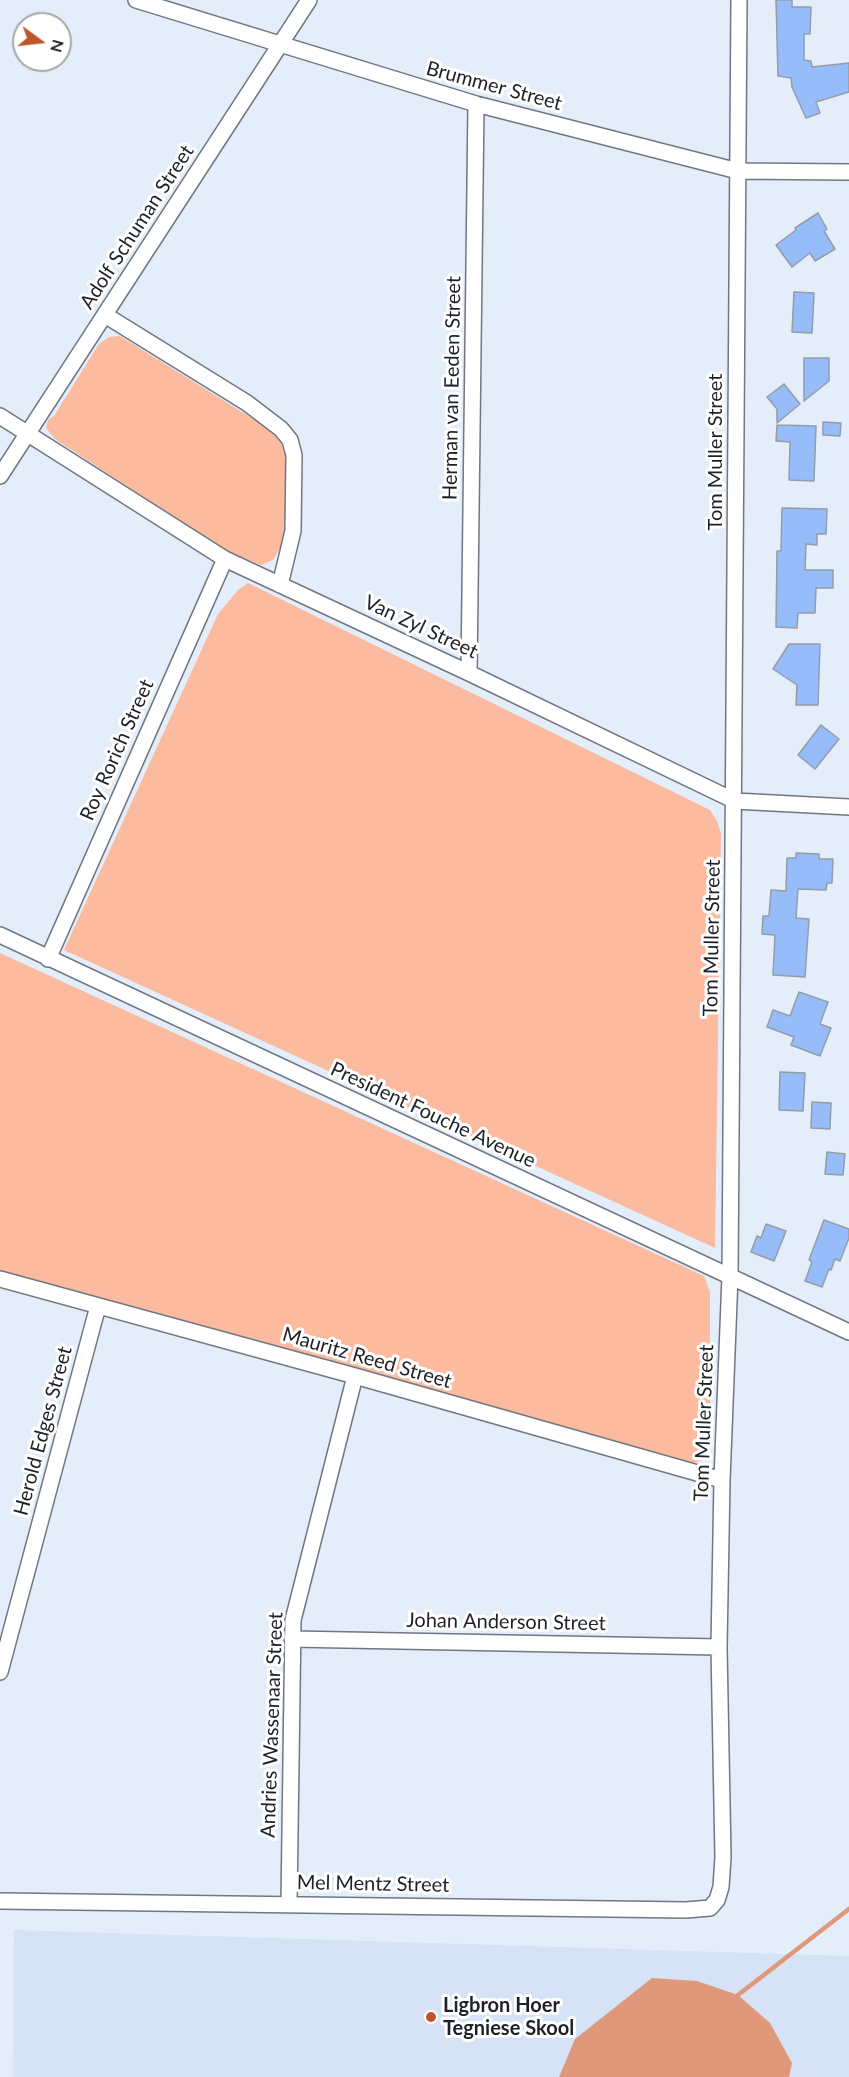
<!DOCTYPE html>
<html>
<head>
<meta charset="utf-8">
<style>
  body { margin:0 }
  #map { position:relative; width:849px; height:2077px; overflow:hidden; background:#e4edfa; font-family:Lato,sans-serif }
  canvas { display:block }
  .north { position:absolute; left:12px; top:12px; width:60px; height:60px; box-sizing:border-box; background:#fff; border:2px solid #a5a6a8; border-radius:50%; rotate:105deg; font-size:16px; font-weight:700; line-height:24px; text-align:center; color:#1d2025 }
  .north::after { content:''; display:block; margin:auto; width:21px; height:27px; background:#bd5729; clip-path:polygon(50% 0,100% 100%,50% 72%,0 100%) }
</style>
</head>
<body>
<div id="map">
<canvas width="849" height="2077"></canvas>
<div class="north">N</div>
</div>
<script>
const context = document.querySelector('canvas').getContext('2d');
context.lineJoin = 'round';
function paint(path, color) {
  context.fillStyle = color;
  context.fill(path, 'evenodd');
}
function shape(rows) {
  const path = new Path2D();
  for (const r of rows) {
    path.moveTo(r[0], r[1]);
    for (let i = 2; i < r.length; i += 2) path.lineTo(r[i], r[i + 1]);
  }
  return path;
}
function strokePath(path, color, width, dash) {
  context.strokeStyle = color;
  context.lineWidth = width;
  context.lineCap = dash ? 'butt' : 'round';
  context.setLineDash(dash || []);
  context.stroke(path);
}
function write(font, color, halo, rows, align = 'center') {
  context.font = font + ' Lato,sans-serif';
  context.lineWidth = 6;
  context.setLineDash([]);
  context.textBaseline = 'middle';
  context.strokeStyle = halo;
  context.fillStyle = color;
  for (const [text, x, y, turn = 0] of rows) {
    context.save();
    context.translate(x, y);
    context.rotate((+turn || 0) * Math.PI / 180);
    context.textAlign = isNaN(turn) ? turn : align;
    if (halo) context.strokeText(text, 0, 0);
    context.fillText(text, 0, 0);
    context.restore();
  }
}
const built = shape([
  [14,1930,849,1956,849,2077,13,2077]
]);
const green = shape([
  [120,336,258,422,279,439,287,456,286,529,281,547,273,560,261,565,225,550,55,439,46,428,48,420,54,416,99,344,109,337],
  [248,583,710,810,717,821,721,833,715,1248,64,950,218,614,238,590],
  [0,953,704,1276,710,1292,710,1449,705,1459,694,1463,0,1270]
]);
const water = shape([
  [652,1978,697,1981,738,1995,770,2023,792,2063,789,2077,559,2077,575,2039]
]);
const stream = shape([
  [738,1995,849,1909]
]);
const building = shape([
  [776,0,792,0,792,7,811,7,810,34,804,34,804,60,811,61,812,67,849,63,849,92,816,102,820,113,806,118,792,87,791,78,778,76,776,0],
  [818,213,827,229,824,231,835,249,815,261,810,253,792,267,776,245,796,230,795,228,818,213],
  [794,292,814,293,812,333,792,332,794,292],
  [804,358,829,358,829,381,804,401,804,358],
  [784,384,800,404,777,423,777,409,767,397,784,384],
  [823,422,841,423,840,436,823,435,823,422],
  [777,425,816,426,814,481,789,480,790,442,776,441,777,425],
  [782,508,827,509,826,534,817,534,817,545,806,544,805,570,833,570,833,588,816,588,815,613,798,613,797,628,776,627,777,551,781,551,782,508],
  [789,644,820,644,818,705,796,705,797,685,773,669,789,644],
  [821,725,839,739,815,769,798,755,821,725],
  [796,853,819,854,819,859,833,859,832,883,827,883,826,890,798,889,796,918,809,919,805,977,773,975,775,935,762,934,763,916,769,916,771,890,786,891,787,858,796,858,796,853],
  [799,992,828,1002,820,1024,831,1028,820,1056,791,1045,794,1037,767,1027,773,1010,790,1016,799,992],
  [780,1072,805,1073,803,1111,779,1110,780,1072],
  [812,1102,831,1103,830,1129,811,1128,812,1102],
  [827,1152,845,1154,843,1175,825,1174,827,1152],
  [824,1220,849,1229,849,1238,840,1261,835,1259,831,1270,829,1269,822,1287,805,1281,812,1262,809,1260,824,1220],
  [766,1224,786,1231,774,1261,751,1252,757,1236,761,1238,766,1224]
]);
const minor = shape([
  [136,0,476,104,738,171,849,172],
  [105,315,247,403,281,429,290,440,294,455,293,531,280,585],
  [0,416,225,559,469,673,735,801,849,807],
  [0,476,309,0],
  [469,673,476,104],
  [0,935,849,1332],
  [48,959,225,559],
  [0,1279,355,1376,722,1480],
  [292,1639,719,1647],
  [0,1672,98,1306],
  [0,1901,686,1910,710,1908,717,1900,721,1887,723,1857,719,1647,722,1480,730,1276,739,0],
  [289,1903,293,1620,355,1376]
]);
const markers = [
  [431,2017,6,"#bd5729"]
];
const streetNames = [
  ["Brummer Street",494,86,15],
  ["Adolf Schuman Street",137,227,-57],
  ["Herman van Eeden Street",452,388,-89],
  ["Tom Muller Street",716,452,-90],
  ["Van Zyl Street",421,627,25],
  ["Roy Rorich Street",117,750,-66],
  ["Tom Muller Street",712,938,-89],
  ["President Fouche Avenue",433,1115,25],
  ["Mauritz Reed Street",367,1358,16],
  ["Tom Muller Street",704,1423,-88],
  ["Herold Edges Street",43,1431,-75],
  ["Johan Anderson Street",506,1622,1],
  ["Andries Wassenaar Street",272,1725,-88],
  ["Mel Mentz Street",373,1884,1]
];
const poiNames = [
  ["Ligbron Hoer",443,2006],
  ["Tegniese Skool",443,2029]
];
paint(built, '#d6e2f5');
paint(green, '#fcba9f');
paint(water, '#e0987a');
strokePath(stream, '#e0987a', 4.5);
paint(building, '#96bcf9');
strokePath(building, '#949ca8', 1.5);
strokePath(minor, '#707783', 18);
strokePath(minor, '#fff', 15);
for (const [x, y, r, color] of markers) {
  const dot = new Path2D();
  dot.arc(x, y, r, 0, 2 * Math.PI);
  context.fillStyle = color;
  context.fill(dot);
  strokePath(dot, '#fff', 2);
}
write('20px', '#1d2025', '#fff', streetNames);
write('bold 20px', '#1d2025', '#fff', poiNames, 'left');
</script>
</body>
</html>
